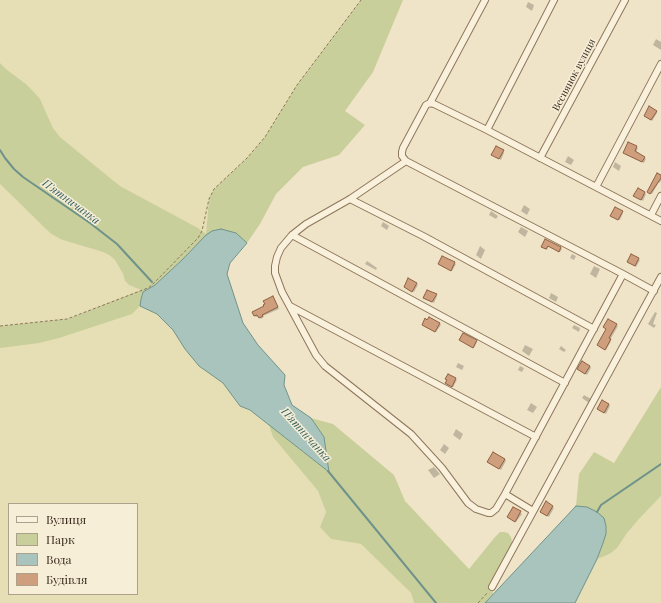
<!DOCTYPE html>
<html>
<head>
<meta charset="utf-8">
<style>
  body { margin:0 }
  #map { position:relative; width:661px; height:603px; overflow:hidden; background:#f0e4c8; font-family:"Playfair Display",serif }
  canvas { display:block }
  .legend { position:absolute; left:8px; top:503px; width:130px; height:92px; box-sizing:border-box; background:#f7eed8; border:1px solid #ada18e; margin:0; padding:5px 7px; list-style:none; font-size:12px; color:#3d2e20 }
  .legend li { display:flex; align-items:center; gap:8px; height:20px }
  .legend b { width:20px; border:1px solid #ada18e }
</style>
</head>
<body>
<div id="map">
<canvas width="661" height="603"></canvas>
<ul class="legend">
<li><b style="height:5px;background:#faf1dc"></b>Вулиця</li>
<li><b style="height:11px;background:#c9cf9b"></b>Парк</li>
<li><b style="height:11px;background:#a9c4bc"></b>Вода</li>
<li><b style="height:11px;background:#cf9f7d"></b>Будівля</li>
</ul>
</div>
<script>
const context = document.querySelector('canvas').getContext('2d');
context.lineJoin = 'round';
function paint(path, color) {
  context.fillStyle = color;
  context.fill(path, 'evenodd');
}
function shape(rows) {
  const path = new Path2D();
  for (const r of rows) {
    path.moveTo(r[0], r[1]);
    for (let i = 2; i < r.length; i += 2) path.lineTo(r[i], r[i + 1]);
  }
  return path;
}
function strokePath(path, color, width, dash) {
  context.strokeStyle = color;
  context.lineWidth = width;
  context.lineCap = dash ? 'butt' : 'round';
  context.setLineDash(dash || []);
  context.stroke(path);
}
function write(font, color, halo, rows, align = 'center') {
  context.font = font + ' "Playfair Display",serif';
  context.lineWidth = 3;
  context.setLineDash([]);
  context.textBaseline = 'middle';
  context.strokeStyle = halo;
  context.fillStyle = color;
  for (const [text, x, y, turn = 0] of rows) {
    context.save();
    context.translate(x, y);
    context.rotate((+turn || 0) * Math.PI / 180);
    context.textAlign = isNaN(turn) ? turn : align;
    if (halo) context.strokeText(text, 0, 0);
    context.fillText(text, 0, 0);
    context.restore();
  }
}
const farmland = shape([
  [0,0,361,0,297,85,265,137,247,158,214,189,209,199,206,235,198,228,120,186,60,137,53,128,40,99,26,84,6,69,0,63],
  [0,184,50,233,60,239,66,241,103,252,109,255,115,260,123,274,125,281,129,285,142,290,140,306,157,314,174,330,185,349,199,366,223,383,240,406,250,410,269,425,273,437,318,491,326,512,320,527,331,539,361,544,411,593,414,603,0,603],
  [9,504,137,504,137,594,9,594],
  [661,496,661,603,575,603,597,559,605,556,611,553,617,548,627,533,639,519]
]);
const green = shape([
  [361,0,403,0,373,72,345,111,365,125,339,155,303,167,276,194,260,224,247,243,236,233,206,235,182,260,155,285,143,292,141,297,140,306,132,314,59,338,39,343,0,348,0,326,68,319,141,290,129,285,125,281,123,274,115,260,109,255,103,252,66,241,60,239,50,233,0,184,0,63,6,69,26,84,33,91,40,99,53,128,60,137,82,155,120,186,198,228,206,234,209,199,214,189,247,158,265,137,297,85],
  [661,387,661,496,639,519,627,533,617,548,611,553,605,556,597,559,603,543,587,507,576,506,579,474,594,452,614,463],
  [311,418,333,424,394,475,405,501,469,569,495,537,500,532,504,532,508,533,511,537,512,541,512,547,492,587,493,594,485,603,414,603,411,593,361,544,331,539,320,527,326,512,318,491,273,437,269,425,329,472,324,437]
]);
const water = shape([
  [221,229,236,233,247,243,230,263,227,274,243,323,258,345,285,375,284,385,292,405,311,418,324,437,329,472,250,410,240,406,223,383,199,366,185,349,173,330,157,314,140,306,141,299,143,292,155,285,182,260,206,235,212,231,221,229],
  [576,506,587,507,597,512,604,518,606,526,606,534,603,543,597,559,575,603,485,603,576,506]
]);
const shadow = shape([
  [528,2,534,5,532,11,526,7],
  [656,39,661,42,661,50,653,45],
  [656,111,657,113,652,121,646,117],
  [636,147,638,148,636,153,646,159,644,163,625,154],
  [503,151,504,153,501,160,494,156],
  [568,156,574,160,571,165,565,162],
  [615,162,621,166,619,171,613,167],
  [661,176,661,180,660,183,659,182,652,194,649,193],
  [638,189,646,194,643,201,634,196],
  [524,205,530,209,527,215,521,211],
  [491,211,498,216,496,219,489,215],
  [622,212,623,213,620,220,613,217],
  [383,222,389,226,387,230,381,226],
  [521,227,528,231,525,237,518,232],
  [546,240,561,248,562,249,560,252,549,246,547,250,543,248],
  [480,246,485,250,481,259,476,255],
  [572,254,576,256,574,260,570,258],
  [638,259,640,260,636,267,628,262],
  [367,261,377,268,376,270,365,264],
  [454,263,456,264,452,271,439,264],
  [594,266,600,269,596,278,590,274],
  [409,280,418,285,414,292,407,288],
  [551,293,558,297,556,302,549,298],
  [436,295,437,296,434,303,426,299],
  [274,299,279,309,263,316,264,317,261,319,259,316,256,317,255,316,253,312,265,307],
  [655,312,657,313,653,324,656,325,654,328,648,324],
  [608,321,618,326,610,340,611,341,606,350,599,346,607,329],
  [439,323,441,325,436,332,424,326],
  [574,325,580,328,579,332,572,328],
  [461,341,476,341,477,342,474,348],
  [525,345,533,349,529,356,522,351],
  [561,346,566,350,564,352,559,349],
  [458,363,464,366,462,370,456,367],
  [520,366,524,368,522,372,518,370],
  [590,366,591,368,587,375,580,370],
  [448,375,457,380,453,387,448,384],
  [584,395,591,399,589,403,582,398],
  [531,403,537,407,533,413,527,410],
  [609,405,610,406,606,414,598,409],
  [456,429,463,434,460,440,453,435],
  [444,444,449,448,445,454,440,450],
  [505,459,506,461,501,470,489,463],
  [434,467,440,474,434,478,428,470],
  [546,503,554,508,549,517,542,513],
  [520,512,522,514,516,522,510,518]
]);
const stream = shape([
  [0,150,5,158,14,169,23,177,90,223,117,244,152,282],
  [328,471,436,603],
  [597,512,601,505,661,464]
]);
const building = shape([
  [649,106,657,111,651,120,644,116,649,106],
  [628,142,637,146,635,151,645,157,642,162,623,153,628,142],
  [496,146,504,150,499,159,491,155,496,146],
  [657,173,661,175,661,178,650,194,647,192,657,173],
  [638,188,645,192,641,200,633,196,638,188],
  [615,207,623,211,618,220,610,216,615,207],
  [545,239,561,247,559,252,548,246,546,249,541,247,545,239],
  [631,254,639,258,635,266,627,262,631,254],
  [442,256,455,262,451,271,438,264,442,256],
  [408,278,417,283,412,292,404,287,408,278],
  [427,290,437,294,432,302,423,298,427,290],
  [273,296,278,307,262,315,263,316,259,318,257,315,254,316,252,312,264,306,263,305,265,304,263,301,273,296],
  [429,317,440,323,435,332,422,325,425,318,427,320,429,317],
  [608,319,617,324,609,338,611,339,605,350,597,345,606,329,603,327,608,319],
  [463,333,477,340,473,348,459,340,463,333],
  [582,361,590,366,585,374,577,369,582,361],
  [448,374,456,378,452,387,445,383,447,380,445,379,448,374],
  [602,400,609,404,604,413,597,409,602,400],
  [493,452,505,459,499,469,487,462,493,452],
  [546,501,553,506,547,516,540,512,546,501],
  [513,507,521,511,515,522,507,517,513,507]
]);
const path = shape([
  [0,326,67,319,148,288,152,285,198,238,202,231,209,199,214,189,247,158,265,137,297,85,361,0],
  [478,603,488,592]
]);
const street = shape([
  [430,103,485,0],
  [487,130,554,0],
  [540,158,625,0],
  [406,161,623,274,654,291],
  [596,187,661,64],
  [350,199,423,236,594,329],
  [651,215,661,196],
  [292,235,565,383],
  [623,274,505,494,496,509,491,513,488,513,476,509,468,503,442,468,411,434,325,366,316,355,282,292,275,273,275,266,277,257,281,248,292,235,306,224,350,199,406,161,402,156,402,152,403,148,426,105,430,103,434,104,487,130,661,221],
  [290,306,536,437],
  [505,494,533,511],
  [492,587,661,277]
]);
const streetNames = [
  ["Веснянок вулиця",574,75,-62]
];
const waterNames = [
  ["П'ятничанка",71,202,36],
  ["П'ятничанка",306,435,48]
];
paint(farmland, '#e6deb5');
paint(green, '#c9cf9b');
paint(water, '#a9c4bc');
strokePath(water, '#6f938a', 1);
paint(shadow, '#0003');
strokePath(stream, '#6f938a', 2);
paint(building, '#cf9f7d');
strokePath(building, '#8d5f41', 1);
strokePath(street, '#8d765c', 8);
strokePath(path, '#8d765c', 1, [3, 2]);
strokePath(street, '#faf1dc', 6);
write('10px', '#3d2e20', '#f7eed8', streetNames);
write('italic 11px', '#2f5d5a', '#f7eed8', waterNames);
</script>
</body>
</html>
